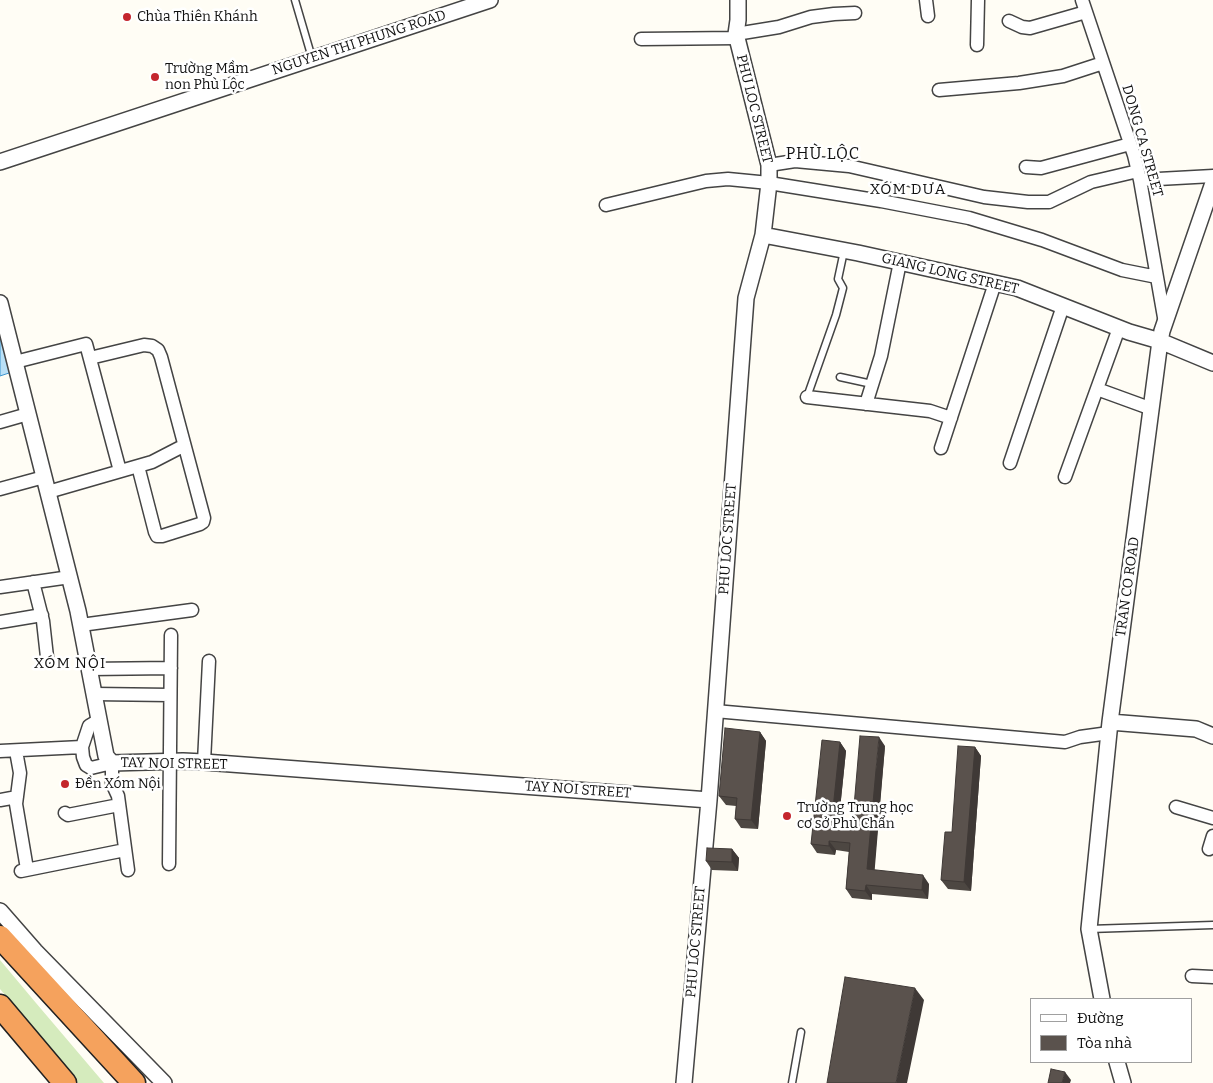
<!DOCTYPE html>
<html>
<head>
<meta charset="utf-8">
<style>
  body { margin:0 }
  #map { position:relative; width:1213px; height:1083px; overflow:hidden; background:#fffdf5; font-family:Bitter,serif }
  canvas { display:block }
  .legend { position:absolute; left:1030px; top:998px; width:162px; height:65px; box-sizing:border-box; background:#fff; border:1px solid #a0a0a0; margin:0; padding:6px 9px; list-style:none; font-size:15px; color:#111 }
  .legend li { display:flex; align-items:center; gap:10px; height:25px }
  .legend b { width:25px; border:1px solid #a0a0a0 }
</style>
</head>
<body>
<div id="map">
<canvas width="1213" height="1083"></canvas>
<ul class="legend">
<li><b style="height:6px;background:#fff"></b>Đường</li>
<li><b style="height:14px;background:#5a524d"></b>Tòa nhà</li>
</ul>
</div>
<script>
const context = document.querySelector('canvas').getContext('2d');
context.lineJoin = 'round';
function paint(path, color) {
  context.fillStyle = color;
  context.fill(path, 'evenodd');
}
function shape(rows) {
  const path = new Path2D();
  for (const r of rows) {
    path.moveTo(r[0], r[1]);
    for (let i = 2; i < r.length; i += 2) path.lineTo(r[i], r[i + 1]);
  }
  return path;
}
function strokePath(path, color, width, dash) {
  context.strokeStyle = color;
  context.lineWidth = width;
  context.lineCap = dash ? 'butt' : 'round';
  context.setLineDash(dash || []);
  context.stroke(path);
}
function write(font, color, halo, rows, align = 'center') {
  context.font = font + ' Bitter,serif';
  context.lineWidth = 5;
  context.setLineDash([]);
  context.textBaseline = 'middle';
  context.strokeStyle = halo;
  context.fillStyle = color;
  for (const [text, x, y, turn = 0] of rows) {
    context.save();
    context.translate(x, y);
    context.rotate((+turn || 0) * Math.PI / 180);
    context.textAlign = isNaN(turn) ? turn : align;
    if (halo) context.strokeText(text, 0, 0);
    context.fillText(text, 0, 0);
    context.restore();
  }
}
const green = shape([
  [0,960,36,1003,104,1083,78,1083,0,989]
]);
const water = shape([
  [0,323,12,372,0,376,0,323]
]);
const service = shape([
  [295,0,312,58],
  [840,377,872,384],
  [807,397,836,315,843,288,838,279,844,251],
  [1089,929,1213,925],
  [792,1083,801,1032]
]);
const minor = shape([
  [926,0,928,16],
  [1082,0,1134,155,1140,180,1165,323],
  [1009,21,1022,27,1030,28,1086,12],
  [736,34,779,27,811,17,834,14,855,13],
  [641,39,737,38],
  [977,45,978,0],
  [939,90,1019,83,1063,76,1103,63],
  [769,165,795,161,849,166,984,197,1028,202,1049,202,1091,182,1138,171],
  [1026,167,1041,168,1130,144],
  [1140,180,1213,176],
  [606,205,706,181,728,179,769,183,881,201,969,218,1042,240,1122,270,1157,277],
  [90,358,144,345,152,346,158,350,161,357,204,518,203,522,200,524,162,536,157,536,155,532,138,466],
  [15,362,86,344,120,471],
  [1097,389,1152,409],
  [807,397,930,411,951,418],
  [866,404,881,356,900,262],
  [0,422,28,414],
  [941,448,995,283],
  [1010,463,1063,306],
  [1065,477,1119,328],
  [0,489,44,477],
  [48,492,152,462,183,446],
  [33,582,43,621,47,657],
  [0,587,70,577],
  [0,622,42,615],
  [81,625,192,610],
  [89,669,171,668],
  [94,694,170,695],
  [715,711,1065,742,1080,737,1109,733],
  [99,720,89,726,82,747,83,757,86,765,91,768,112,763,112,783,118,796,128,870],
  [0,751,82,747],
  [16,751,20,773,16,804,27,869],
  [204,762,209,661],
  [0,800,17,797],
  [1176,807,1213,818],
  [65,813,68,815,119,805],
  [1209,849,1213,836],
  [169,864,171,635],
  [21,871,125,850],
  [1192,976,1213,977]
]);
const tertiary = shape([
  [0,162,490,0],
  [763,235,858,253,1017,288,1129,332,1160,341,1213,363],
  [0,303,78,611,106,756,112,763,183,761,204,762,709,800],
  [1110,722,1196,729,1213,736],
  [0,911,35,951,164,1083],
  [1102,999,1089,929,1110,722,1160,341,1162,331,1213,183],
  [1117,1062,1123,1083],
  [684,1083,709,800,744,325,746,298,763,235,769,183,769,165,736,34,738,20,738,0]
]);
const motorway = shape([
  [0,937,134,1083],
  [0,1006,65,1083]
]);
const wall = shape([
  [760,732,766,741,758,829,741,828,735,819,736,806,726,805,719,796],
  [840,742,846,751,838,829,852,830,885,746,874,870,929,884,928,899,872,894,872,900,852,898,846,889,849,852,836,850,835,855,817,853,811,844],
  [975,747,981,756,971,891,948,889,941,880,952,832],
  [732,849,739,858,738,871,712,870,706,861]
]);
const shadedWall = shape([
  [760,732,766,741,758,829,751,820],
  [879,737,885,746,874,878,867,869],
  [840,742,846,751,837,837,831,828],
  [975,747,981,756,971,891,964,882],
  [829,841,836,850,835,855,829,846],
  [732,849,739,858,738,871,732,862],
  [923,875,929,884,928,899,922,890],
  [866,885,872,894,872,900,865,891],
  [915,988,924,1000,907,1083,896,1083],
  [1065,1072,1071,1080,1070,1083,1062,1083]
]);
const building = shape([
  [725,728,760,732,751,820,735,819,737,798,719,796,725,728],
  [860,736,879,737,867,869,923,875,922,890,866,885,865,891,846,889,850,843,829,841,829,846,811,844,822,740,840,742,831,828,852,830,860,736],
  [958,746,975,747,964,882,941,880,945,832,952,832,958,746],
  [707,848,732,849,732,862,706,861,707,848],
  [845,977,915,988,896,1083,827,1083,845,977],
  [1051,1069,1065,1072,1062,1083,1048,1083,1051,1069]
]);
const markers = [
  [127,17,5,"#c4262e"],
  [155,77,5,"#c4262e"],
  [65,784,5,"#c4262e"],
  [787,816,5,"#c4262e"]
];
const poiNames = [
  ["Chùa Thiên Khánh",137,17],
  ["Trường Mầm",165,69],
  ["non Phù Lộc",165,85],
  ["Đền Xóm Nội",75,784],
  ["Trường Trung học",797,808],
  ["cơ sở Phù Chẩn",797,824]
];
const streetNames = [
  ["NGUYEN THI PHUNG ROAD",359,43,-18],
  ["PHU LOC STREET",754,109,76],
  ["DONG CA STREET",1142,141,74],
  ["GIANG LONG STREET",950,274,13],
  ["PHU LOC STREET",728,539,-86],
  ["TRAN CO ROAD",1128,587,-82],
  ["TAY NOI STREET",174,764,1],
  ["TAY NOI STREET",578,790,4],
  ["PHU LOC STREET",696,942,-85]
];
const neighbourhoodNames = [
  ["XÓM DƯA",908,190],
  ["XÓM NỘI",70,664]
];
const quarterNames = [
  ["PHÙ LỘC",823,155]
];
paint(green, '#d5ebbd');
paint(water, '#b9e0f7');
strokePath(water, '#3f96cf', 1);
strokePath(service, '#444', 9);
strokePath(minor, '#444', 15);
strokePath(tertiary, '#444', 18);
strokePath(motorway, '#222', 25);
strokePath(service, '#fff', 6);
strokePath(minor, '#fff', 12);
strokePath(tertiary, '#fff', 15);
strokePath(motorway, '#f5a25d', 22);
paint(wall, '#4d4742');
paint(shadedWall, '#3f3936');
paint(building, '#5a524d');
strokePath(building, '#3f3936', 1);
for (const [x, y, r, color] of markers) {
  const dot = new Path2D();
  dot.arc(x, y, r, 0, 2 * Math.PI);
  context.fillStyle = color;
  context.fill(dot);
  strokePath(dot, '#fff', 2);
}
write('14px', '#111', '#fff', poiNames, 'left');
write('14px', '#111', '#fff', streetNames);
context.letterSpacing = '1px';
write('15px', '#111', '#fff', neighbourhoodNames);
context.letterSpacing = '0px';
context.letterSpacing = '1px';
write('16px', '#111', '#fff', quarterNames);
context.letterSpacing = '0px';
</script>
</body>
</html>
